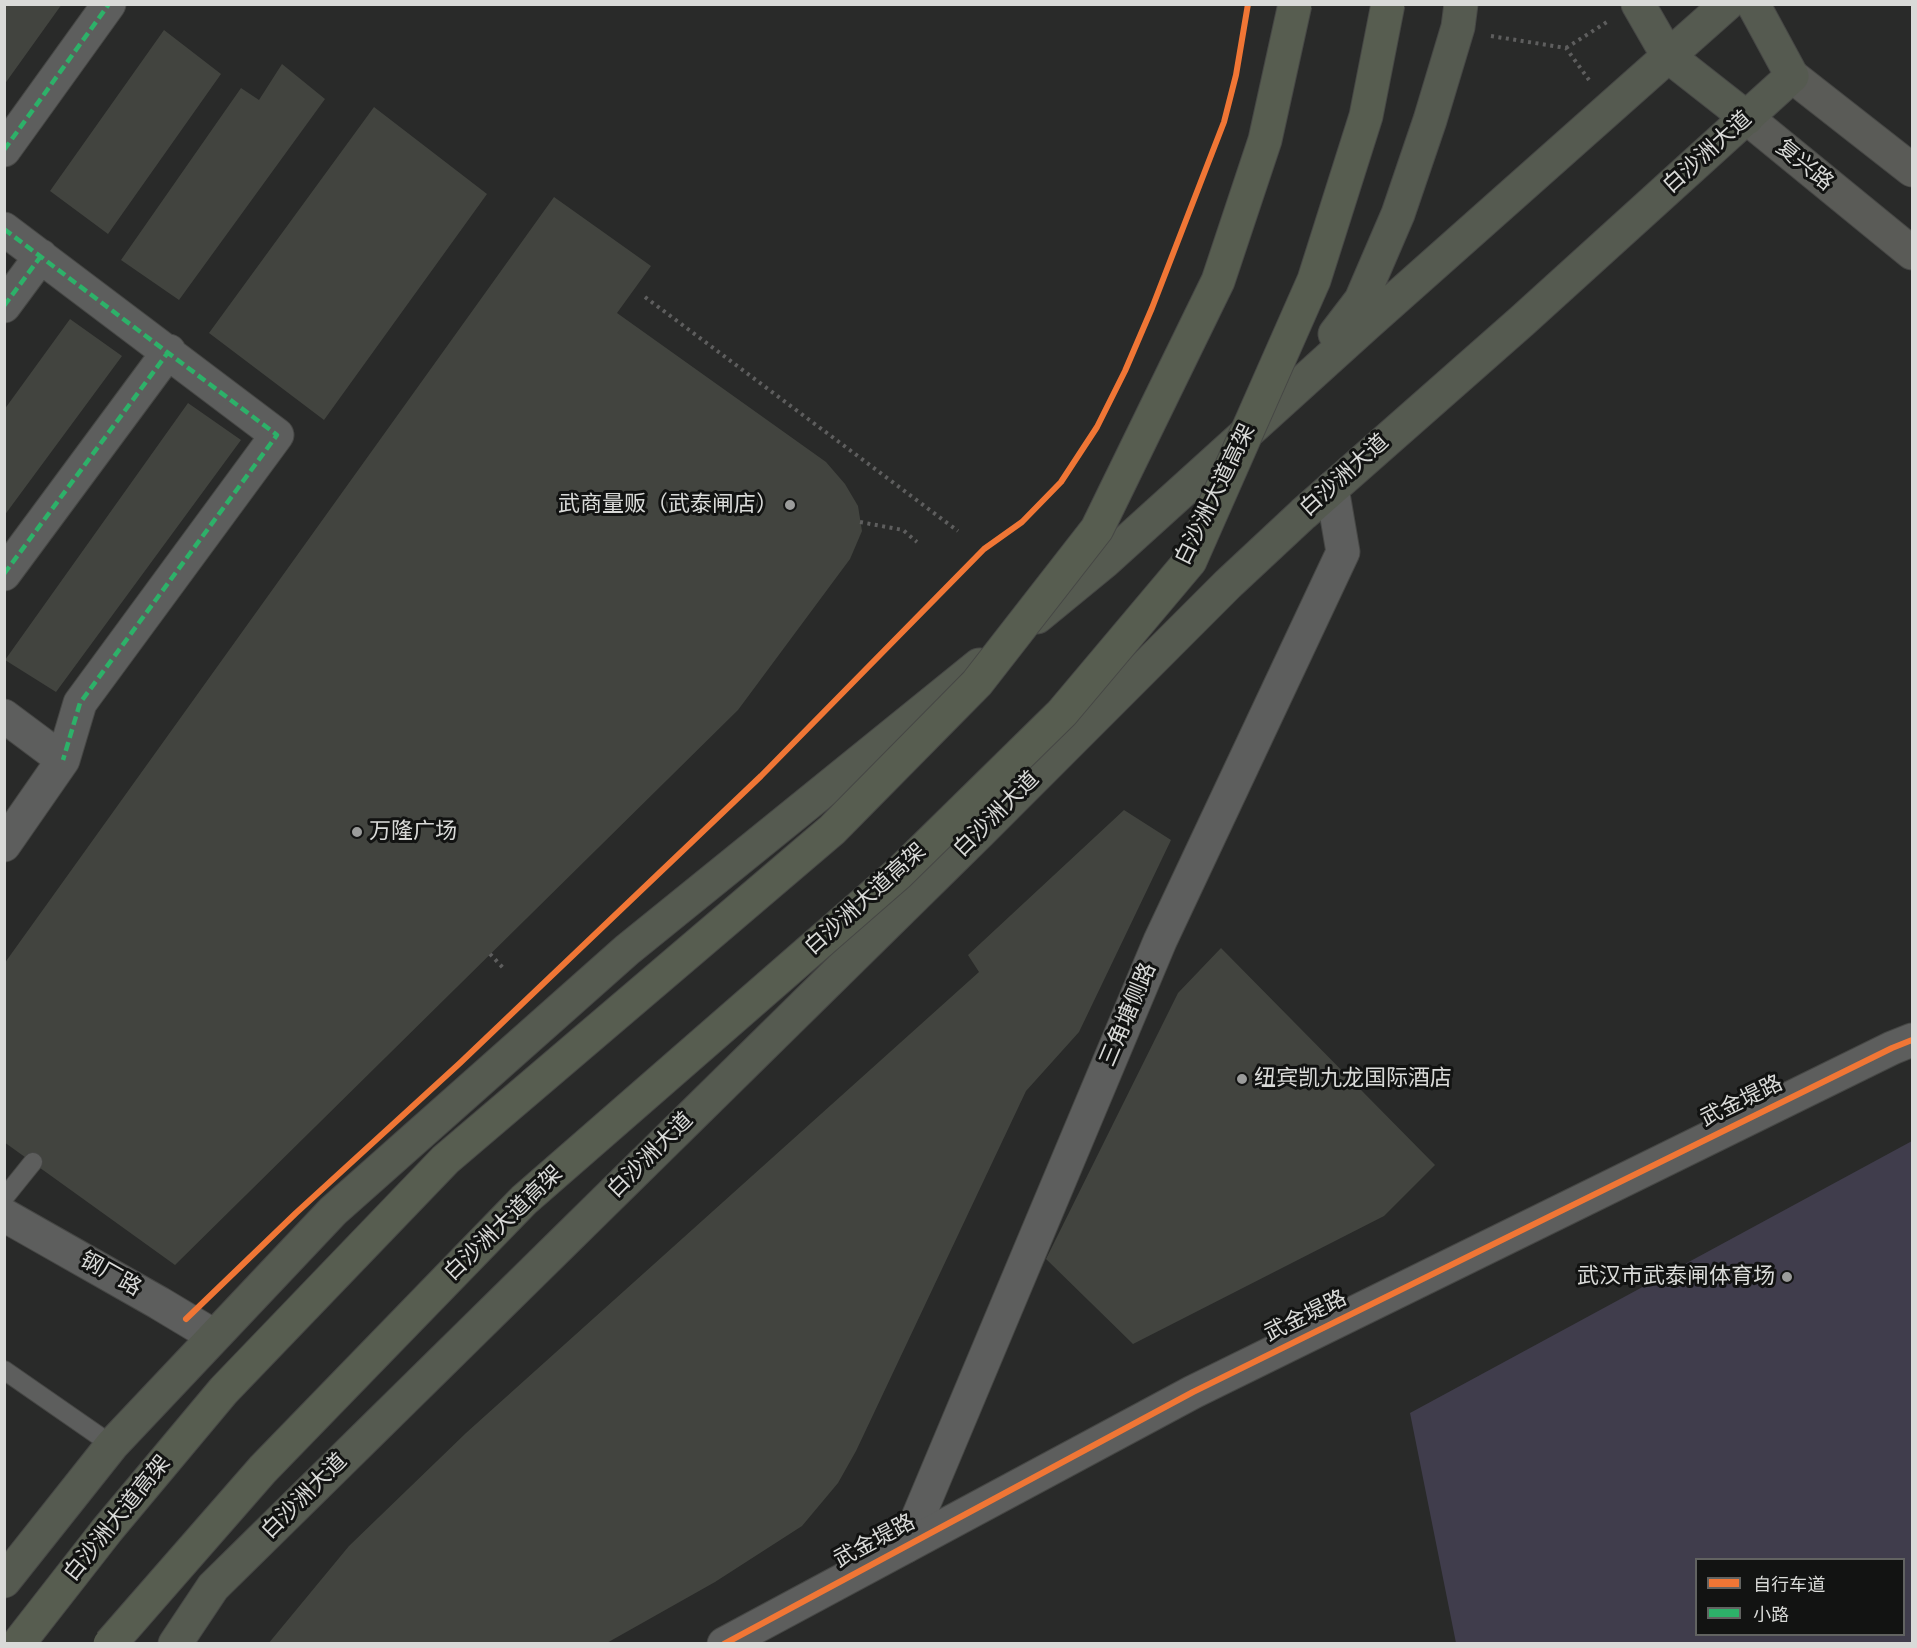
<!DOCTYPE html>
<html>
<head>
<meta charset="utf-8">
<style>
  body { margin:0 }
  #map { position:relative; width:1917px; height:1648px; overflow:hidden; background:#292a29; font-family:"Sofia Sans Condensed","Noto Sans SC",sans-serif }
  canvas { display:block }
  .frame { position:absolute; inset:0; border:6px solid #d9dad8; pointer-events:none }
  .legend { position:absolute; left:1695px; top:1558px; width:210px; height:78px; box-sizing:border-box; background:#121312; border:2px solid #626361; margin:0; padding:8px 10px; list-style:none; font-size:18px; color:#d9dad8 }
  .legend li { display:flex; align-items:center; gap:12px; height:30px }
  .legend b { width:30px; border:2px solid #626361 }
</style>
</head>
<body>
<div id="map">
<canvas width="1917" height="1648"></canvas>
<div class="frame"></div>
<ul class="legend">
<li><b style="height:8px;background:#f07635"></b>自行车道</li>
<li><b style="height:8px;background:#2db169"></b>小路</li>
</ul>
</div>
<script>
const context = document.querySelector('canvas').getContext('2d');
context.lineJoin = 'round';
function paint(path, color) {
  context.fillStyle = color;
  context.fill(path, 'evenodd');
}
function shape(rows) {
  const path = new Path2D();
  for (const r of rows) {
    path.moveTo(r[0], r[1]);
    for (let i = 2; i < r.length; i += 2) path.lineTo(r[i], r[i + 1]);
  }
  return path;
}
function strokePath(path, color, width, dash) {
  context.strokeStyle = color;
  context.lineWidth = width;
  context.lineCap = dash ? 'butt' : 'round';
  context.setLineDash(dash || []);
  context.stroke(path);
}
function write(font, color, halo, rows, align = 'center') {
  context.font = font + ' "Sofia Sans Condensed","Noto Sans SC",sans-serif';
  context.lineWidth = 6;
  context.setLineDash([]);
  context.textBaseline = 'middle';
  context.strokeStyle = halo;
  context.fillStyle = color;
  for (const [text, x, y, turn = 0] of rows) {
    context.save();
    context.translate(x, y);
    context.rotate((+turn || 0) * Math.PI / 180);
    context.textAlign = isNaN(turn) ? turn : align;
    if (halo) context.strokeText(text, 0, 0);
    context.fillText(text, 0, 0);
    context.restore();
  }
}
const green = shape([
  [1912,1141,1912,1643,1456,1643,1410,1413],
  [1696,1560,1904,1560,1904,1634,1696,1634]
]);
const building = shape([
  [4,4,62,4,4,85],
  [164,30,221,74,108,234,50,191],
  [282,64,325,99,179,300,121,260,241,88,259,100],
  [374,107,487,194,324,420,209,333],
  [554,197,651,266,617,313,826,462,845,484,858,506,862,531,850,559,738,710,175,1265,4,1142,4,964],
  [70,319,122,356,4,516,4,410],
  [188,403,241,440,56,692,5,660],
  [1124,810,1171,840,1079,1032,1026,1091,856,1451,838,1483,802,1526,715,1582,605,1644,268,1644,349,1546,466,1433,979,972,968,955],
  [1221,948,1435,1165,1384,1216,1133,1344,1046,1259,1178,993]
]);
const path = shape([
  [1491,36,1566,48,1589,80],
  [1566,48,1607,22],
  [645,297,958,531],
  [860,522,903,530,917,542],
  [490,954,505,970]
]);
const service = shape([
  [4,1198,33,1162],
  [4,1370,112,1445]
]);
const minor = shape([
  [4,150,109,4],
  [4,229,277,435,80,703,63,760],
  [4,306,41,256],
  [4,574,169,351],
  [4,716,63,760,4,845],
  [4,1215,159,1303,214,1336],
  [906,1546,1160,941,1343,552,1332,488]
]);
const tertiary = shape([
  [724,1644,1193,1392,1892,1048,1912,1040]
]);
const secondary = shape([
  [1792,76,1912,170],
  [1747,118,1912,253]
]);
const primary = shape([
  [1638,4,1668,56,1747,118],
  [1335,334,1361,300,1398,214,1430,120,1458,27,1461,4],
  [1037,617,1104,562,1368,323,1727,4],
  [4,1581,112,1445,333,1211,627,950,979,665],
  [175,1644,213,1587,980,832,1228,584,1303,514,1522,321,1792,76,1753,4]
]);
const trunkBridge = shape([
  [18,1644,107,1530,224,1390,445,1160,832,830,977,683,1097,529,1218,281,1265,140,1295,4],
  [110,1644,263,1469,524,1200,899,873,1062,713,1190,561,1314,280,1366,116,1388,4]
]);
const quiet = shape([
  [4,150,109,4],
  [4,229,277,435,80,703,63,760],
  [4,306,41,256],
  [4,574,169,351]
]);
const cycleway = shape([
  [186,1319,296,1213,460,1063,761,776,984,549,1022,522,1061,482,1097,427,1125,371,1152,308,1224,122,1236,75,1248,4],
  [724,1644,1193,1392,1892,1048,1912,1040]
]);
const markers = [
  [790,505,6,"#9b9c9b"],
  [357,832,6,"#9b9c9b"],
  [1242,1079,6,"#9b9c9b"],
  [1787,1277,6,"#9b9c9b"]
];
const streetNames = [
  ["白沙洲大道",1708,153,-42],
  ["复兴路",1804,166,39],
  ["白沙洲大道",1345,476,-42],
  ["白沙洲大道高架",1216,495,-64],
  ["白沙洲大道",997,815,-45],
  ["白沙洲大道高架",866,900,-42],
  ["三角塘侧路",1129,1015,-67],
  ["武金堤路",1742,1102,-26],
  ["白沙洲大道",651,1156,-45],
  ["白沙洲大道高架",504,1224,-44],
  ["钢厂路",110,1275,29],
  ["武金堤路",1306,1317,-26],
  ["白沙洲大道",305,1497,-45],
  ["白沙洲大道高架",118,1519,-51],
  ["武金堤路",875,1542,-28]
];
const poiNames = [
  ["武商量贩（武泰闸店）",778,505],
  ["万隆广场",369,832,"left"],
  ["纽宾凯九龙国际酒店",1254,1079,"left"],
  ["武汉市武泰闸体育场",1775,1277]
];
paint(green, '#403d4c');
paint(building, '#42443f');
strokePath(service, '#464745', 20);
strokePath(minor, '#464745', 35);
strokePath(tertiary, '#464745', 35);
strokePath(secondary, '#464745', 35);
strokePath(primary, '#464745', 35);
strokePath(path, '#5e5e5e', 4, [3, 4.5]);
strokePath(service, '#5d5e5d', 18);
strokePath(minor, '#5d5e5d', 33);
strokePath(tertiary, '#5d5e5d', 33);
strokePath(secondary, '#5a5b57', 33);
strokePath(primary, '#555a50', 33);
strokePath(trunkBridge, '#464745', 35, []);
strokePath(trunkBridge, '#575d50', 33);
strokePath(quiet, '#2db169', 4.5, [9, 4.5]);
strokePath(cycleway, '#f07635', 6);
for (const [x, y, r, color] of markers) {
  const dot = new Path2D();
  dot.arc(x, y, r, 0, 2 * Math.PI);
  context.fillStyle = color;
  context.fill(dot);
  strokePath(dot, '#121312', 2);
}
write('22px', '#d9dad8', '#121312', streetNames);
write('22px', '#d9dad8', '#121312', poiNames, 'right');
</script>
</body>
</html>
